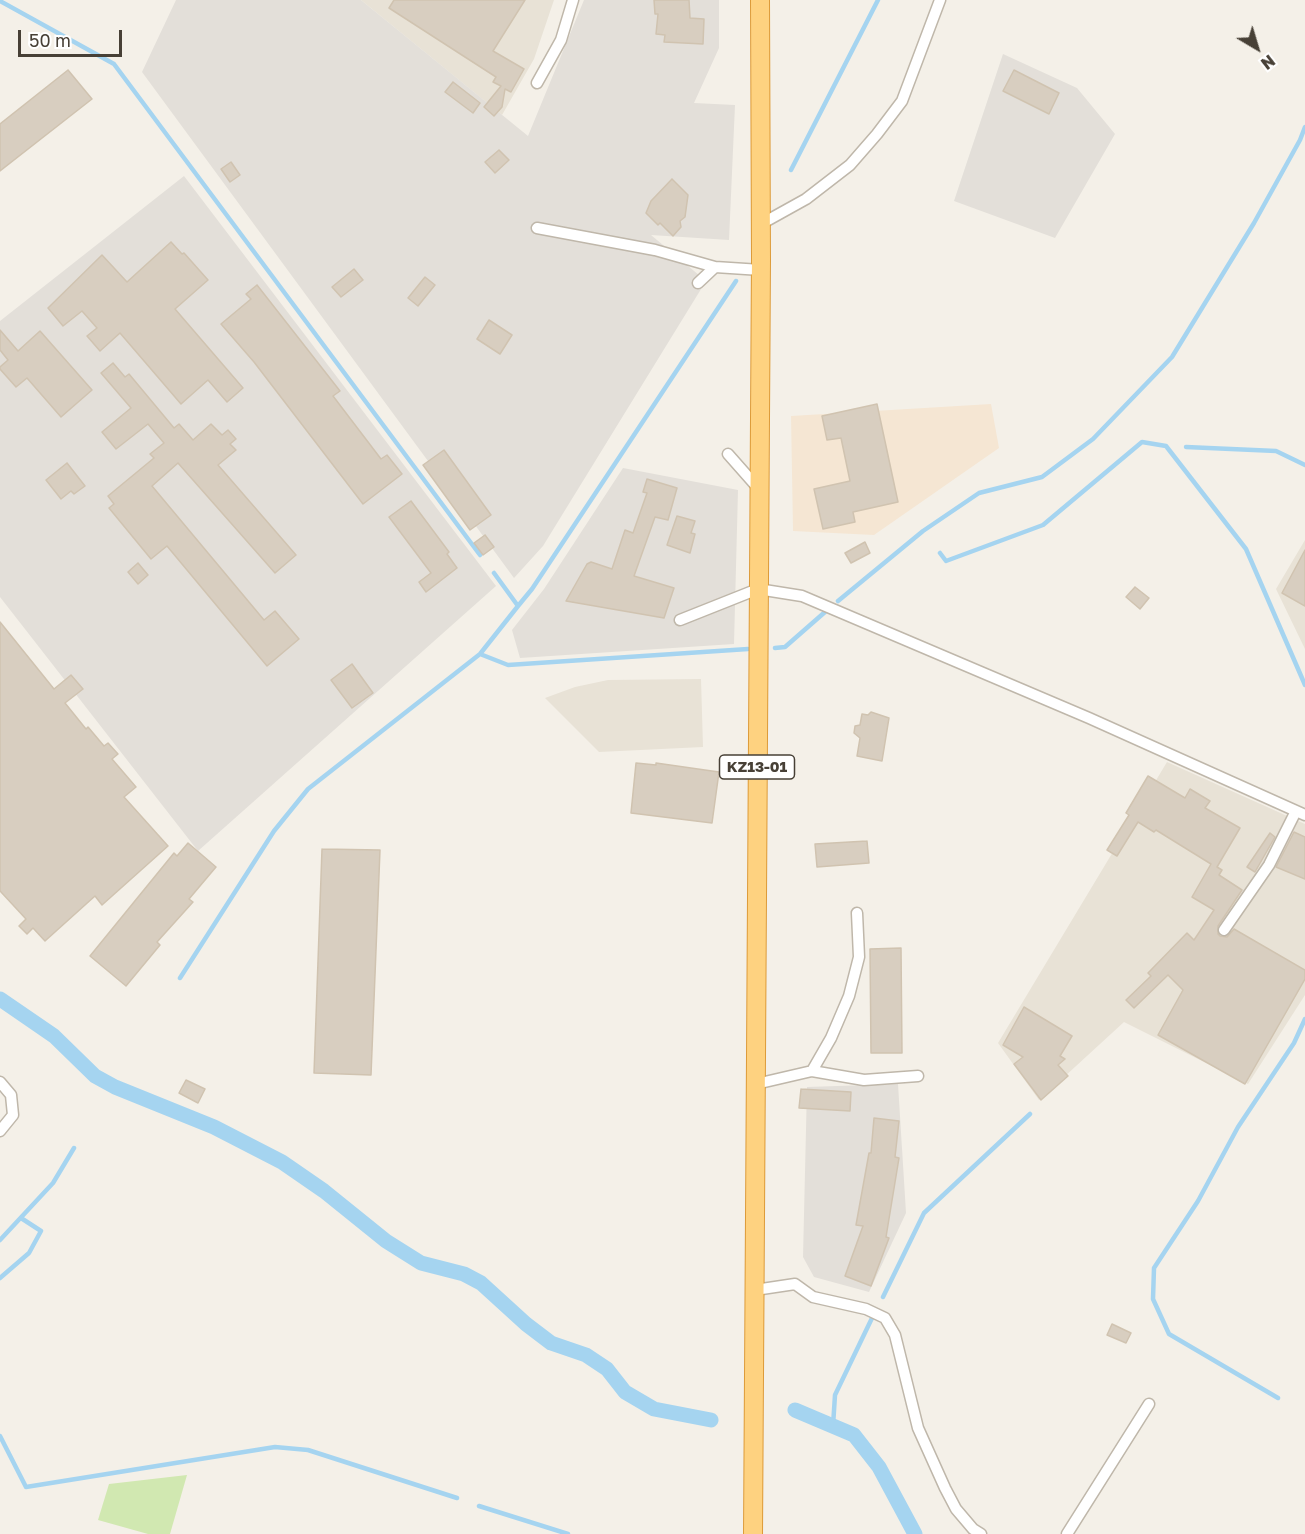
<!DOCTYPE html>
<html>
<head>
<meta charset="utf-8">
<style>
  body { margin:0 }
  #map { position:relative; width:1305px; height:1534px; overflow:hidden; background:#f4f0e8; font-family:"Golos Text",sans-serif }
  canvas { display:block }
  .north { position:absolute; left:1227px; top:18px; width:60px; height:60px; -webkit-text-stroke:4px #fff; paint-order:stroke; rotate:142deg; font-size:16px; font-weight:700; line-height:24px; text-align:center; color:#474036 }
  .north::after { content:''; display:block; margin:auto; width:21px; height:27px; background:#474036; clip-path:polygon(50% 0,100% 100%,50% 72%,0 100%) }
  .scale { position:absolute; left:18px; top:30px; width:104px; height:27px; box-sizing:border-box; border:3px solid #474036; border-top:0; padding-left:8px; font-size:18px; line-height:21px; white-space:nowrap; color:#474036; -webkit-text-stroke:4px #fff; paint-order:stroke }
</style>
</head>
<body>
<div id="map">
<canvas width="1305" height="1534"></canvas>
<div class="north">N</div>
<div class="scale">50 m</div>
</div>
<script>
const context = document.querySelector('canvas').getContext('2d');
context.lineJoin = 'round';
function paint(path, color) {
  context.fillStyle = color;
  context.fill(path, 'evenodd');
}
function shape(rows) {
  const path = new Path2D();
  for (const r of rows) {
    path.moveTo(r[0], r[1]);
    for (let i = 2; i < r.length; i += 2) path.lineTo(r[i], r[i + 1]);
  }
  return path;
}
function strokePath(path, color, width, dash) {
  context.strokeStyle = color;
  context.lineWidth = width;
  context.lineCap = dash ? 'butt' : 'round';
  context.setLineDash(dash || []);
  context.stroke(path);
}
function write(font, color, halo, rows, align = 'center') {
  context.font = font + ' "Golos Text",sans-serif';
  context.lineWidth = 6;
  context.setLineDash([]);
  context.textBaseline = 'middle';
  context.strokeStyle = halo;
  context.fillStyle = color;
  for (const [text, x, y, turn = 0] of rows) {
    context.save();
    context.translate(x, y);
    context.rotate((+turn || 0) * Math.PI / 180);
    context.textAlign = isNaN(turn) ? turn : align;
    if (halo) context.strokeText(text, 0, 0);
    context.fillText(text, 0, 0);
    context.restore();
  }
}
const residential = shape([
  [361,0,554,0,534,59,502,115],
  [1305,540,1305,649,1276,589],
  [701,679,703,747,599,752,545,698,575,687,608,680],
  [1167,762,1305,824,1305,995,1248,1084,1124,1022,1039,1100,998,1043]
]);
const commercial = shape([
  [991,404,999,448,874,535,793,531,791,416]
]);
const industrial = shape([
  [176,0,361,0,528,136,584,0,719,0,719,48,694,103,735,105,729,240,651,235,706,281,543,546,514,578,142,72],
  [1003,54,1077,88,1115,134,1055,238,954,201],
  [184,176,496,586,198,851,0,597,0,321],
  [623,468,738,490,734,644,520,658,512,630,544,589],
  [898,1084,906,1213,869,1292,814,1277,803,1257,807,1087]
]);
const green = shape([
  [187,1475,170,1534,148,1534,98,1520,109,1484]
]);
const stream = shape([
  [0,1,114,64,480,555],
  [791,170,878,0],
  [1186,447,1276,451,1305,465],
  [940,553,946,561,1043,525,1142,442,1166,446,1246,549,1305,685],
  [494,573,518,606],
  [838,601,923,531,979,493,1042,477,1093,439,1172,357,1254,223,1300,140,1305,127],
  [775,648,785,647,825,612],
  [480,654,508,665,748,649],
  [180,978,274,831,308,789,480,654,518,606,532,589,736,281],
  [0,1240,53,1183,74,1148],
  [0,1278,29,1253,41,1231,21,1218],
  [883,1297,924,1213,1030,1114],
  [1278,1398,1169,1334,1153,1299,1154,1268,1198,1201,1238,1127,1294,1043,1305,1019],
  [833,1426,835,1395,873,1316],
  [0,1436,26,1487,275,1447,308,1450,457,1498],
  [479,1506,568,1534]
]);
const canal = shape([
  [0,999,54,1036,95,1076,115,1087,214,1127,282,1162,324,1191,386,1241,421,1263,464,1274,481,1283,526,1324,551,1343,586,1355,607,1369,625,1392,654,1409,711,1420],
  [795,1410,854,1435,879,1467,915,1534]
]);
const building = shape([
  [394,0,525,0,493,51,524,69,511,92,505,89,502,107,494,116,484,107,501,86,493,82,496,77,389,8,394,0],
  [654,0,689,0,690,18,704,19,703,44,664,42,665,35,656,34,658,14,655,14,654,0],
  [68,70,92,99,0,171,0,124,68,70],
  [1014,70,1059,93,1049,114,1003,91,1014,70],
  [453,82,480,103,473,113,445,92,453,82],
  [499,150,509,160,495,173,485,162,499,150],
  [231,162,240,175,230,182,221,169,231,162],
  [672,179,688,195,685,217,680,221,681,227,673,236,660,223,658,225,646,213,651,201,672,179],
  [171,242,182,254,184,253,208,280,175,309,243,388,227,402,208,380,181,404,120,333,100,351,87,336,97,328,82,311,63,326,48,308,102,255,127,282,171,242],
  [354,269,363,280,341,297,332,287,354,269],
  [425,277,435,285,418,306,408,298,425,277],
  [257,285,340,391,333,396,381,459,387,455,402,474,363,504,254,362,221,324,251,299,246,294,257,285],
  [489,320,512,335,500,354,477,339,489,320],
  [0,330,18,351,40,331,92,390,61,417,27,378,16,387,0,369,0,367,8,360,0,350,0,330],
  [113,363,125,377,129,374,174,428,179,424,193,440,211,424,222,435,228,430,236,439,230,444,236,450,218,465,296,555,275,573,178,463,152,486,264,620,275,611,299,639,267,666,167,546,151,559,109,508,114,504,108,496,154,458,150,454,164,443,148,424,116,449,102,432,131,408,101,373,113,363],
  [877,404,898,502,853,512,855,522,823,529,814,489,850,481,841,438,827,440,822,416,877,404],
  [444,450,491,515,470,530,423,465,444,450],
  [67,463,85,486,74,494,71,491,61,499,46,480,67,463],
  [647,479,677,488,668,520,655,517,634,576,674,588,664,618,566,601,587,564,591,562,612,569,625,530,633,533,647,493,643,492,647,479],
  [411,501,449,552,447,554,457,568,426,592,419,582,431,573,389,517,411,501],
  [677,516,695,521,691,533,695,534,690,553,667,545,677,516],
  [485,535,494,547,483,555,474,543,485,535],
  [865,542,870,553,851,563,845,553,865,542],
  [1305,550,1305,606,1282,593,1305,550],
  [138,563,148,575,138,584,128,572,138,563],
  [1135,587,1149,598,1140,609,1126,597,1135,587],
  [0,622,54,689,71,675,83,689,65,703,86,729,88,727,104,746,108,743,118,754,112,759,136,787,124,797,168,846,102,905,95,896,45,941,33,928,27,934,19,926,26,919,0,891,0,622],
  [352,664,373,693,352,708,331,680,352,664],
  [871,712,889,718,882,761,857,756,860,738,854,733,855,726,860,725,862,714,868,715,871,712],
  [636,763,656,765,656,763,719,772,712,823,631,813,636,763],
  [1148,776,1185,798,1190,789,1210,801,1205,808,1240,828,1217,867,1222,870,1219,875,1242,890,1218,926,1218,934,1220,936,1227,937,1234,929,1305,970,1305,979,1245,1084,1158,1035,1183,990,1168,975,1134,1008,1126,1000,1151,976,1148,973,1187,933,1194,940,1214,910,1192,897,1211,864,1156,830,1154,832,1138,822,1117,856,1107,850,1129,815,1126,813,1148,776],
  [1294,832,1305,837,1305,879,1276,867,1294,832],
  [1270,833,1275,837,1255,872,1247,867,1270,833],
  [867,841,869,863,817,867,815,844,867,841],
  [188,843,216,867,189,899,193,902,157,942,160,945,126,986,90,956,174,853,177,856,188,843],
  [322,849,380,850,371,1075,314,1073,322,849],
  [901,948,902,1053,871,1053,870,949,901,948],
  [1024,1007,1072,1036,1060,1056,1065,1059,1058,1065,1068,1076,1041,1100,1014,1064,1023,1057,1003,1045,1024,1007],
  [186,1080,205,1089,198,1103,179,1093,186,1080],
  [801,1089,851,1092,850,1111,799,1108,801,1089],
  [874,1118,899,1121,895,1157,899,1158,886,1237,889,1238,871,1286,845,1276,863,1226,856,1225,869,1153,871,1153,874,1118],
  [1112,1324,1131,1333,1126,1343,1107,1335,1112,1324]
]);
const minor = shape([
  [537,83,561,40,573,0],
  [761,224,806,199,850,165,877,134,902,101,940,0],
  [537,228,655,250,715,267,761,270],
  [698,283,715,267],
  [728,454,758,488],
  [680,620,758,589,802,596,1089,718,1305,815],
  [1224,930,1269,865,1296,811],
  [812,1071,831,1038,849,996,859,957,857,913],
  [0,1082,11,1095,13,1115,0,1131],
  [756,1084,812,1071,864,1080,918,1076],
  [755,1290,795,1284,813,1297,866,1309,885,1318,895,1335,918,1428,945,1488,956,1509,973,1529,981,1534],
  [1067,1534,1149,1404]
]);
const trunk = shape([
  [753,1534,761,259,760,0]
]);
const shields = [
  [757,767,75]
];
const shieldNames = [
  ["KZ13-01",757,767]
];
paint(residential, '#e8e2d6');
paint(commercial, '#f5e6d3');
paint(industrial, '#e3dfd9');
paint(green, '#d1e8b1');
strokePath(stream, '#a5d4f0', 4.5);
strokePath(canal, '#a5d4f0', 15);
paint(building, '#d8cec0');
strokePath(building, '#d0c3b0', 1.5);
strokePath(minor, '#bfb7aa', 13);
strokePath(trunk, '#dd9b39', 20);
strokePath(minor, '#fff', 10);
strokePath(trunk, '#fed280', 18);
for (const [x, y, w] of shields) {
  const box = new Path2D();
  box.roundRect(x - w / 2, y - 12, w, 24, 4.5);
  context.fillStyle = '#fff';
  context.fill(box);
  strokePath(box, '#474036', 1.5);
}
write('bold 15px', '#474036', null, shieldNames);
</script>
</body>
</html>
